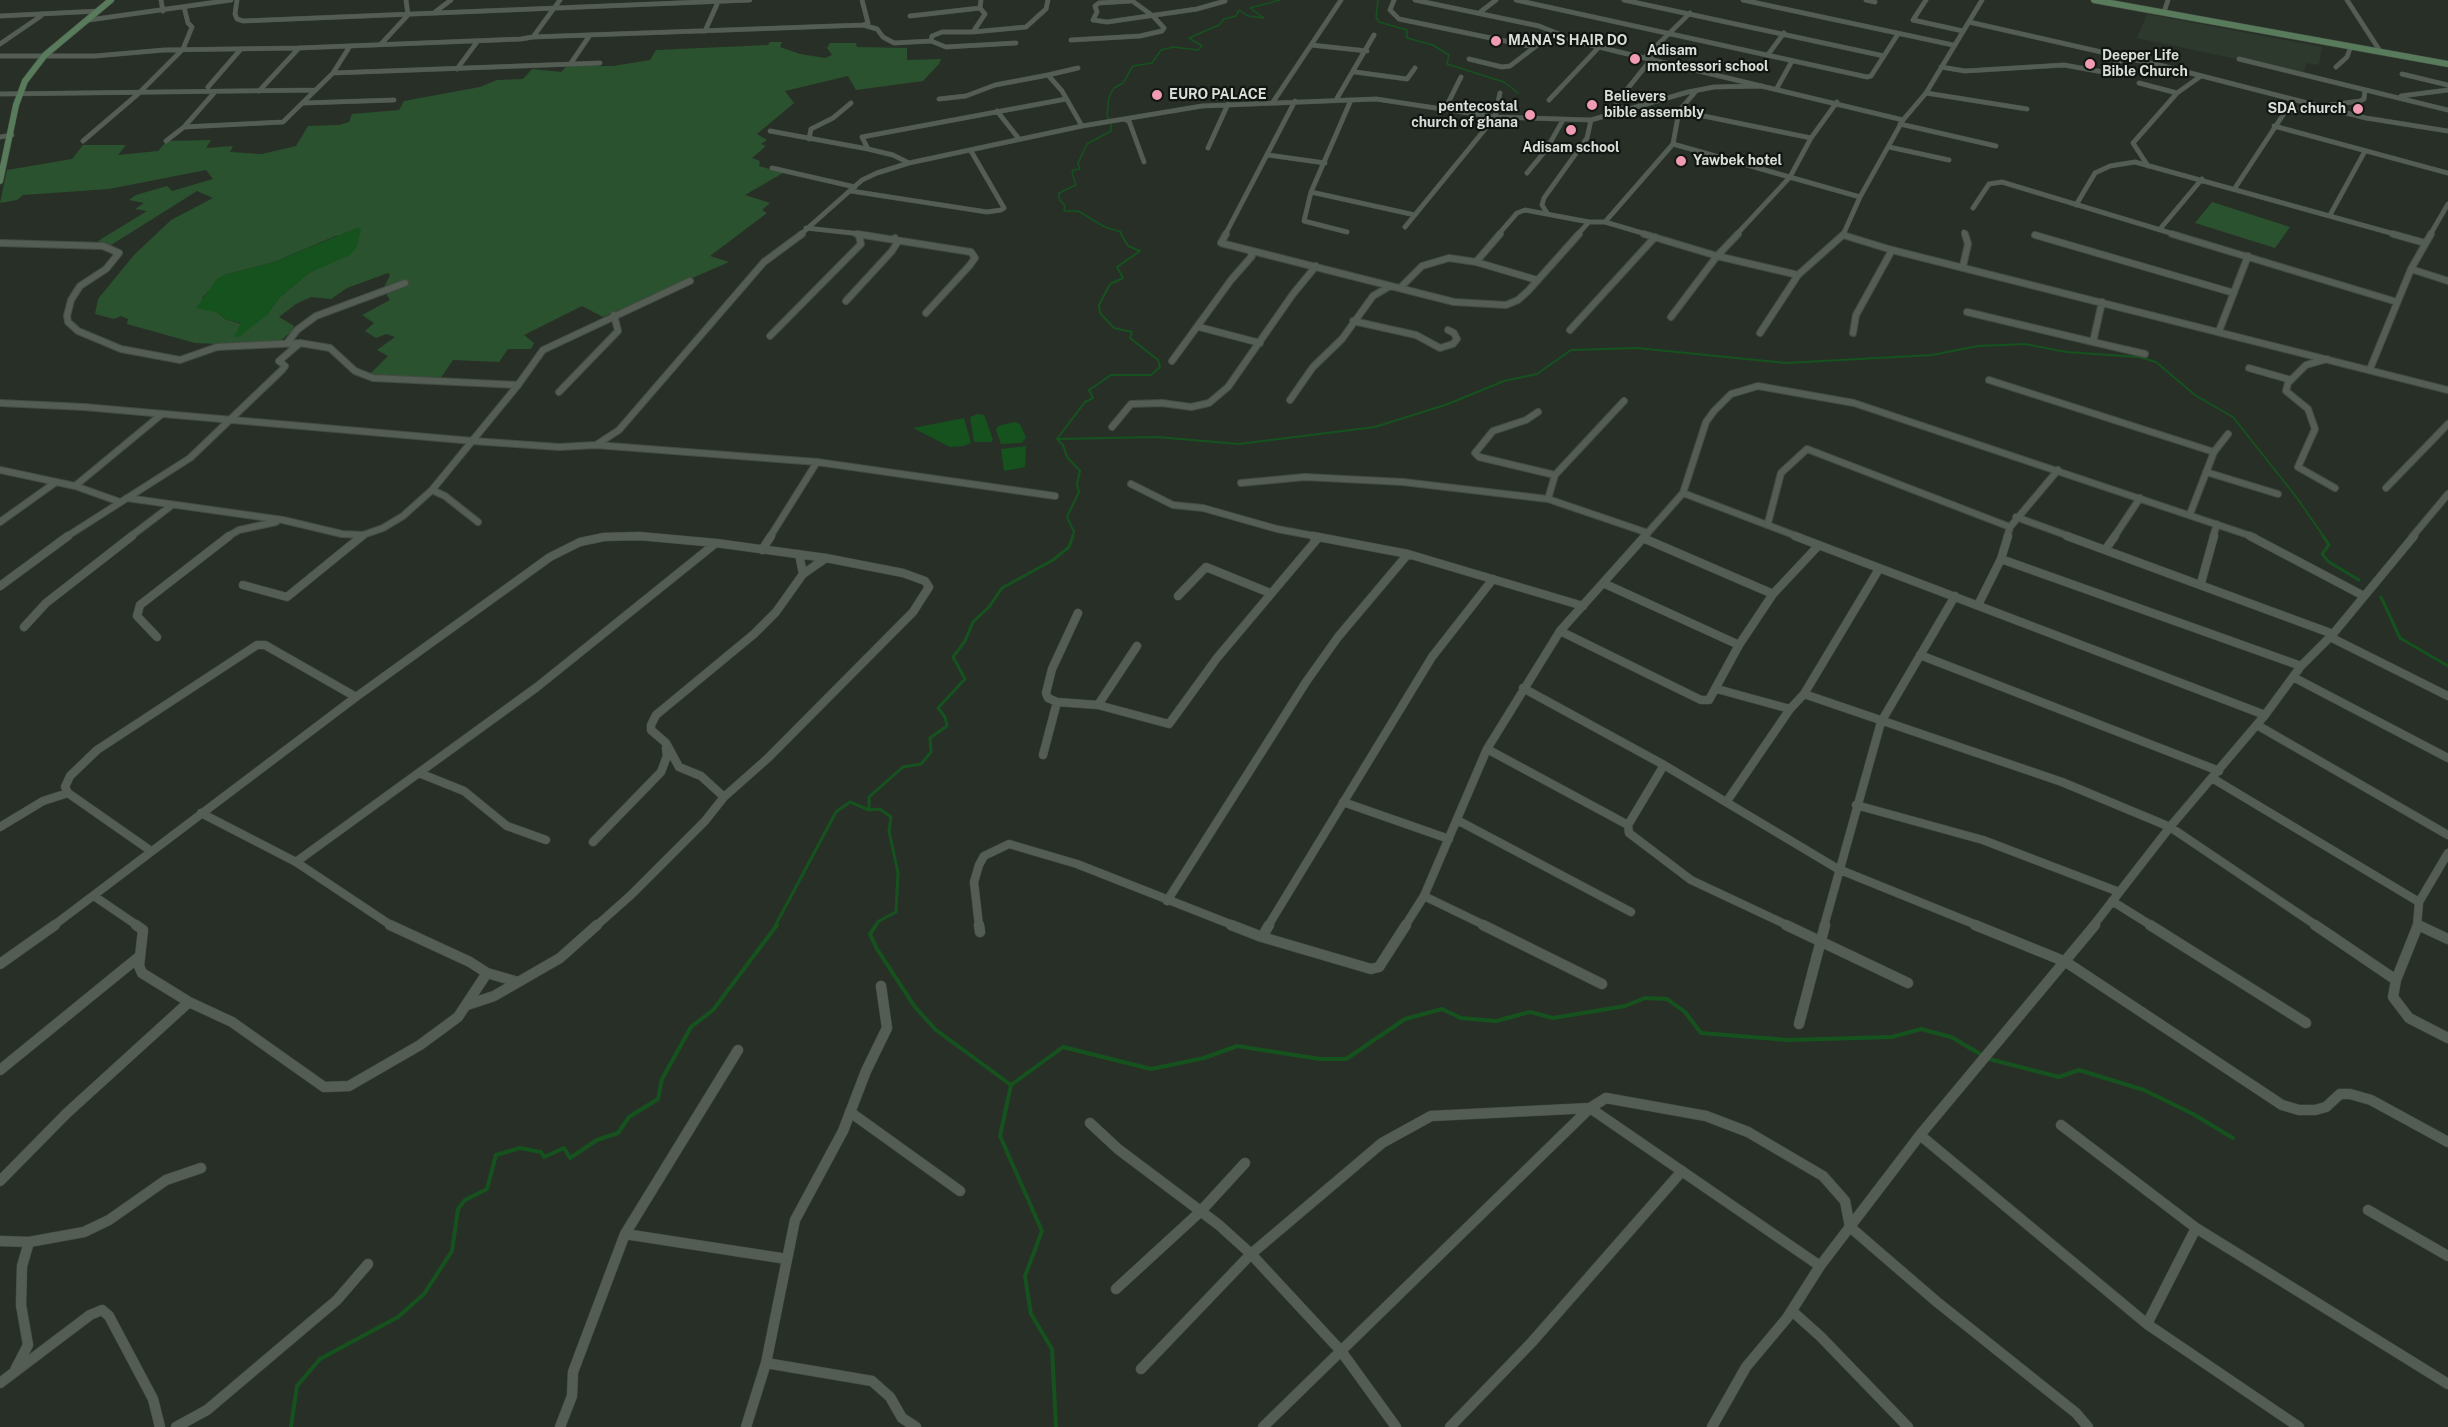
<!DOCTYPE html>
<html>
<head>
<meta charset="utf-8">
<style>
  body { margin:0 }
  canvas { display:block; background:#272f27 }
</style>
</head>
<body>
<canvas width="2448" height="1427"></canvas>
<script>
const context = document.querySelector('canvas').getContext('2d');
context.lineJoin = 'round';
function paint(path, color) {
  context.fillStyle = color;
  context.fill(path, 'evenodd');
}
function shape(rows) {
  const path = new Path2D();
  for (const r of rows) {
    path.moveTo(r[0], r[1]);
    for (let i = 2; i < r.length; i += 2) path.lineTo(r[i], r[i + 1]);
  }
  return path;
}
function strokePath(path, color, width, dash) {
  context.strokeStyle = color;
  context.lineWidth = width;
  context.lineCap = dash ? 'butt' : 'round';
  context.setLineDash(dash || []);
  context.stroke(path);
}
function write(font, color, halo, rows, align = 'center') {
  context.font = font + ' "Public Sans",sans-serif';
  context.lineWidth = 4.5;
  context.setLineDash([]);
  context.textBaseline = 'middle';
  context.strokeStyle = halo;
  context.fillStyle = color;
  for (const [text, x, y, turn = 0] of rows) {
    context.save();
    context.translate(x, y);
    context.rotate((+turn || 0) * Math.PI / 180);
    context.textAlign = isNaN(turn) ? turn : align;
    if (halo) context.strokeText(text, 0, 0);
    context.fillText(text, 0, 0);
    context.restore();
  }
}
const built = shape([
  [2147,14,2322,47,2319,65,2307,63,2303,73,2137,38]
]);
const green = shape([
  [770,42,782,42,780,47,800,54,825,58,832,55,827,48,830,43,856,43,857,47,907,48,907,60,941,59,939,64,923,81,856,90,848,76,785,91,794,103,757,134,767,140,761,144,766,146,752,158,760,161,759,166,783,173,745,195,770,203,762,210,767,213,710,256,729,262,603,317,582,306,524,335,534,343,531,349,508,349,499,362,453,360,440,379,370,374,388,356,377,350,395,337,386,334,376,338,365,331,374,323,362,315,390,300,383,289,390,275,388,273,347,288,331,299,311,297,296,304,279,317,294,326,291,332,279,342,243,345,195,343,127,324,128,319,121,316,114,319,95,314,98,299,134,255,171,220,213,198,197,191,111,245,98,241,147,211,135,209,144,203,129,200,136,195,167,186,172,191,213,179,206,170,109,189,23,195,17,200,0,203,7,170,72,159,83,145,126,145,118,155,158,151,167,141,211,140,206,148,233,146,230,152,262,154,296,146,308,126,339,125,349,122,352,114,399,110,404,101,480,87,497,80,523,79,532,69,561,72,567,66,613,66,650,60,656,50,768,45],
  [338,235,323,266,309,273,279,298,267,315,241,324,225,319,202,298,224,275,274,262],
  [2212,202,2290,227,2275,248,2195,223]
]);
const water = shape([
  [357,228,361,229,357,247,350,255,309,273,279,298,267,315,240,336,234,337,241,323,225,319,219,313,196,308,217,279,224,275,274,262],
  [978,414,984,415,993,440,991,442,974,442,970,417],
  [964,418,971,443,964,446,950,447,913,428],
  [1014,422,1020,424,1026,438,1021,443,1001,444,996,430,998,426],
  [1026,446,1025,467,1004,471,1001,449]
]);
const streamFar3 = shape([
  [1378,0,1376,17,1379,22,1407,30,1407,38,1433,45,1449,55,1447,64,1504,82,1518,93],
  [1122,235,1121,232,1105,227,1078,211,1064,211,1065,206,1059,199,1059,193,1076,185,1072,173,1073,170,1080,169,1078,163,1087,144,1111,131,1111,121,1107,116,1109,97,1114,88,1123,83,1133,66,1152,63,1161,50,1173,47,1198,50,1202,46,1189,38,1219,25,1224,19,1236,16,1239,10,1248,16,1264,18,1250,8,1280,0]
]);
const streamFar2 = shape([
  [1057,439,1157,437,1239,444,1375,427,1448,404,1504,381,1537,374,1571,350,1637,348,1786,363,1932,355,1978,346,2025,344,2066,352,2139,357,2156,362,2195,395,2233,417,2297,498,2324,537],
  [1072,537,1074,532,1067,517,1079,492,1077,484,1080,471,1067,457,1063,445,1057,439,1085,402,1093,398,1089,390,1111,375,1151,375,1160,367,1158,360,1130,338,1132,332,1114,328,1100,313,1099,305,1110,284,1123,278,1117,267,1140,251,1128,246,1121,234]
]);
const streamFar1 = shape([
  [2323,536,2329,545,2322,554,2329,562,2359,580],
  [2381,597,2400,638,2448,666],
  [869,810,869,797,903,767,921,764,931,752,930,738,947,726,945,717,938,708,965,679,953,657,965,641,973,622,989,607,1002,588,1053,560,1069,547,1073,536],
  [775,926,836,812,850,802,869,810,880,809,891,817,889,831,898,873,896,912,879,921,875,926]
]);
const stream = shape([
  [876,925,870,934,877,949,915,1007,936,1030,1011,1085],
  [291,1427,297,1386,320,1359,398,1317,424,1294,452,1251,458,1209,465,1200,487,1189,496,1155,520,1148,541,1152,544,1157,564,1148,570,1158,597,1140,618,1133,629,1117,658,1099,662,1079,691,1027,713,1010,777,925],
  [1056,1427,1052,1349,1031,1314,1025,1276,1042,1231,1000,1136,1011,1085,1063,1047,1151,1069,1204,1058,1237,1046,1320,1059,1346,1059,1405,1019,1442,1009,1461,1018,1496,1021,1530,1012,1553,1018,1625,1006,1645,998,1667,999,1685,1012,1701,1033,1788,1040,1892,1037,1921,1029,1951,1037,1989,1059,2059,1077,2079,1070,2144,1090,2193,1114,2233,1138]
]);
const streetFar3 = shape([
  [161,0,163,11],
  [237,0,235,14,237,19,243,21,750,0],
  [862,0,868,23,863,25],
  [981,0,980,8,985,14,973,32,942,32,932,36,931,41,946,47,1016,43],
  [1394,0,1390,10,1399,19,1534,47],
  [1415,0,1539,26,1559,34,1561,38],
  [1516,0,1867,77,1871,76,1898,34],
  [1624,0,1884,56],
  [1743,0,1953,45],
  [1866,0,1875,2],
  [1926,0,1913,20,1963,31],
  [2347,0,2380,51],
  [1131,1,1099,3,1095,6,1097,12,1093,20,1107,22,1197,9,1225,1],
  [435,12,451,0],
  [2164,12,2168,0],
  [1479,13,1496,0],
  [0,16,99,11],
  [910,16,980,8],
  [89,20,231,0],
  [1969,22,2163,66,2366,118,2448,131],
  [705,31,718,2],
  [973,32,1026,27,1046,9,1048,0],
  [533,37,863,25,877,29,883,37,894,43,931,41],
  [1071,40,1140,36,1162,31,1164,28,1153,16,1131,0],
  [0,44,41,16],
  [381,44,408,15,406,0],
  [1311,45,1367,51],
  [0,56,95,56,164,50,299,48,521,39,533,37,560,0],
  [1646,56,1690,13],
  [1767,56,1784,33],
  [1469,59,1502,67,1510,66,1548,37,1561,38,1903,120],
  [2239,59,2448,110],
  [571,63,590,35],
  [1941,67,1965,71,2064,65,2103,72,2125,58],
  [2336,67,2347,57,2351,46],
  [1078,68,1048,75,1062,91,1082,126],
  [457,69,477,42],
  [1355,72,1407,79,1415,68],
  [333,73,600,63],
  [2402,74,2448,85],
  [2139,83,2177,93],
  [208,87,241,49],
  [1777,88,1792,61],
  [259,91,299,48],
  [1926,93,2027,109],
  [0,94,316,90],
  [2401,96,2448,90],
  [939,99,966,96,995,85,1048,75],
  [1336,100,1374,35],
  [1549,100,1600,46],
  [1273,102,1341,0],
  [304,103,394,100],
  [2330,105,2360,101,2364,99,2365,90],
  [1445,109,1461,77],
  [997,111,1019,139],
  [1679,111,1811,138],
  [1627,112,1616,105,1617,102,1652,58],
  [1123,119,1129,121,1144,162],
  [1900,124,1996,146],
  [2274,126,2448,173],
  [184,127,283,122,333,73,350,46],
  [770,131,868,149,893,155,909,163],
  [0,137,12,135],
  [809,139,811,129,833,118,851,103],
  [83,141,138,94,183,49,192,27,188,23,184,7],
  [166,141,184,127,214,93],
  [1673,144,1860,197],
  [1889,147,1949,160],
  [1208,148,1228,104],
  [868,149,862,137,1066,99],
  [1268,155,1325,163],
  [2148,166,2133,143,2177,93,2201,76],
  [772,168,855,187],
  [1527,173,1546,150,1563,120],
  [2235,188,2285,112,2318,107],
  [851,191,987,212,1001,210,1004,208,971,151],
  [1311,192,1415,215],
  [2076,205,2095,173,2110,166,2135,162,2398,235],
  [1973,208,1989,184,2002,182,2177,235],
  [1547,213,1542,205,1544,198,1587,138,1591,120],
  [2330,215,2365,151],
  [1605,222,1673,144,1679,111,1696,91],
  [1405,227,1495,117,1500,93],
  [806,228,870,235],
  [2160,229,2202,179],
  [1347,232,1304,221,1311,192,1351,100],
  [1964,232,1965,235],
  [800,235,862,180,877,173,909,163,1082,126,1202,106,1376,99,1495,117,1591,120,1688,92,1714,87,1762,86],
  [1225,235,1295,101],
  [1498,235,1517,213,1525,210,1589,222,1605,222,1649,235],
  [1577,235,1589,222],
  [1736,235,1790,177,1811,138,1837,102],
  [1843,235,1860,197,1903,120,1926,93,1982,0],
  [2430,235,2448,204]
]);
const streetFar2 = shape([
  [857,234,971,252,975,258,970,265,926,313],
  [1226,234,1221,243,1454,302,1506,305,1518,300,1528,291,1579,234],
  [1644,234,1717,256,1798,275],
  [2172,234,2397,302],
  [2393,234,2425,243],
  [1843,235,1892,250,2448,390],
  [2035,235,2234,293],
  [0,243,103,246,119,253,106,269,80,286,71,300,67,316,68,322,78,331,121,349,180,360,217,347,300,343,330,348,355,371,373,378,518,385],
  [1476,262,1500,234],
  [1963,266,1968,244,1965,234],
  [2411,269,2448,281],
  [1400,288,1422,266,1449,258,1476,262,1537,280],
  [846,301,892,251,897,243,895,238],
  [1967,312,2093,342,2102,302],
  [1671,317,1717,256,1738,234],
  [1353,321,1416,335,1440,348,1453,344,1457,339,1454,333,1448,330],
  [1199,327,1260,343],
  [1570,330,1655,237],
  [2219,331,2248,256],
  [1760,333,1798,275,1844,234],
  [1853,333,1856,315,1892,250],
  [770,336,861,244,859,236],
  [288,342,297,330,316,316,405,283],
  [2093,342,2145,354],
  [2327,359,2306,365,2288,383,2286,391,2308,409,2315,429,2298,467,2335,488],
  [1172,361,1231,280,1252,256,1250,250],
  [2249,368,2291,380],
  [2370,369,2411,269,2431,234],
  [1989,380,2214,452],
  [559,392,618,331,614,315],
  [1290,400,1313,367,1342,339,1373,296,1390,286],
  [0,403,84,407,473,441,559,447,596,445,817,462,1055,496],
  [1538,412,1526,420,1493,431,1475,453,1479,457,1555,475],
  [1112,427,1131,404,1162,403,1191,407,1209,403,1228,387,1293,294,1316,266],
  [596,445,619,430,764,262,802,234],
  [0,470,75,486,120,502],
  [2206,472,2278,494],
  [1241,483,1305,477,1403,482,1548,499,1648,533],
  [1131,484,1173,505,1203,508,1277,529,1320,537],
  [75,486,162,414],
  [2386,488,2448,424],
  [432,490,445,496,478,522],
  [1683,493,1799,537],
  [127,498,283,520,342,534,363,535,383,528,403,516,432,490,518,385,543,350,690,281],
  [1548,499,1555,475,1624,401],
  [2190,514,2214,452,2228,434],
  [2016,517,2071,537],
  [0,522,56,482],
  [1768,523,1781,473,1807,449,2010,527],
  [66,537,190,458,282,370,285,366,279,361,300,343],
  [130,537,172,505],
  [227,537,239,530,276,522],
  [360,537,363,535],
  [603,537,653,537],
  [770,537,817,462],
  [1644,537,1683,493,1706,422,1714,411,1731,394,1758,386,1854,403,2254,537],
  [2007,537,2010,527,2058,470],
  [2114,537,2140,498],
  [2213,537,2217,524],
  [2412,537,2448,494]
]);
const streetFar1 = shape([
  [1313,536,1408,554,1583,606],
  [1795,536,2265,715],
  [2067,536,2333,634],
  [2250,536,2362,595],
  [1643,538,1773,594],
  [762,550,771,536],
  [2105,550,2115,536],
  [799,554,803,574],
  [2001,559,2301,666],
  [1603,583,1739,645],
  [2201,583,2214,536],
  [243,585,287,597,362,536],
  [0,586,68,536],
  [1178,596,1206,567,1270,593],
  [1978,605,2001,559,2008,536],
  [1078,613,1052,669,1046,693,1048,698,1057,702,1098,705,1169,724,1217,658,1318,538],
  [24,627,46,603,132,536],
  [1560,631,1701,700,1709,700,1739,645,1773,594,1819,545],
  [157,637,137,616,140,605,229,536],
  [2330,637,2448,696],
  [1920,655,2219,771],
  [2293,677,2448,758],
  [1523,688,1664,765,1838,869,1979,926],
  [1717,689,1790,709],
  [1804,694,2062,782,2170,827,2317,926],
  [1098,705,1137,646],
  [2257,725,2448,835],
  [1487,749,1628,825],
  [1043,755,1057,702],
  [1664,765,1628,825,1629,833,1691,880,1789,926],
  [419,773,464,791,507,826,546,840],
  [2212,778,2419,902],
  [724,797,701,776,679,767,666,743,651,730,651,725,656,715,754,634,776,612,803,574,826,558],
  [1727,801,1790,709,1804,694,1879,569],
  [1343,802,1449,839],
  [1856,805,1983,840,2119,892],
  [201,813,296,862,392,926],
  [1457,820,1631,912],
  [0,827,43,801,68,793],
  [593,842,661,772,667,756,666,748],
  [151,851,68,793,65,787,70,776,97,750,257,645,265,645,356,697],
  [296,862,537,687,716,543],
  [94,896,138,926],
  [1424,896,1486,926],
  [1167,901,1306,682,1338,637,1408,554],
  [2112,901,2152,926],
  [2418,925,2421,926],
  [53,926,356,697,550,557,580,542,604,537,639,536,716,543,826,558,903,573,925,581,929,587,913,612,768,758,724,797,705,821,631,895,596,926],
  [979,926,974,882,979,865,984,856,1009,844,1077,864,1235,926],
  [1268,926,1432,657,1493,579],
  [1405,926,1424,896,1487,749,1560,631,1645,536],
  [1824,926,1881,722,1955,596],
  [2093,926,2170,827,2265,715,2301,666,2333,634,2414,536],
  [2417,926,2419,902,2448,853]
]);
const street = shape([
  [136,925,143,930,139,966,142,973,189,1002,232,1022,324,1087,349,1086,420,1045,458,1017,487,973],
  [390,925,470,962,487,973,518,982],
  [979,925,980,932],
  [1231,925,1262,937,1371,969,1379,967,1406,925],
  [1483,925,1602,984],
  [1786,925,1908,983],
  [1975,925,2066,962,2282,1105,2299,1110,2315,1110,2326,1107,2340,1094,2350,1094,2371,1100,2448,1142],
  [2150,925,2306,1023],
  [2315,925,2396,980],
  [2418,925,2396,980,2393,997,2409,1018,2448,1038],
  [2418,925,2448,939],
  [1262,937,1269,925],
  [0,964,55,925],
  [467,1005,494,996,560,958,597,925],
  [1799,1024,1825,925],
  [0,1070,140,956],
  [850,1112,960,1191],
  [1090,1123,1118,1149,1219,1225,1251,1254,1341,1351,1396,1427],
  [2061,1125,2196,1228,2448,1384],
  [1920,1135,2147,1324,2299,1427],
  [0,1181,67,1113,189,1002],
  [2368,1210,2448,1256],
  [625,1234,787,1259],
  [0,1241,29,1242,84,1232,109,1220,166,1180,201,1168],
  [1116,1289,1201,1211,1245,1163],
  [1792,1311,1820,1336,1908,1427],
  [2147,1324,2196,1228],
  [766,1363,872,1381,890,1397,902,1418,916,1427],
  [1141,1369,1251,1254,1382,1143,1431,1116,1590,1108,1820,1266],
  [15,1370,28,1345,21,1305,22,1266,29,1242],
  [0,1383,90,1315,102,1310,109,1316,153,1399,160,1427],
  [176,1427,207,1410,337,1300,368,1264],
  [560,1427,572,1396,573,1372,625,1234,738,1050],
  [746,1427,766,1363,795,1220,843,1131,866,1071,887,1028,881,986],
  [1263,1427,1590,1108,1606,1098,1706,1116,1748,1132,1823,1176,1845,1201,1850,1227,1937,1302,2076,1413,2088,1427],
  [1450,1427,1532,1342,1682,1171],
  [1712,1427,1746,1367,1787,1318,1820,1266,1920,1135,2095,925]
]);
const secondary = shape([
  [2094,0,2448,64],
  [0,181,16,105,25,81,45,55,111,0]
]);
const markers = [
  [1496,41,6,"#f19ab3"],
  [1635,59,6,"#f19ab3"],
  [2090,64,6,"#f19ab3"],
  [1157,95,6,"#f19ab3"],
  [1592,105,6,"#f19ab3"],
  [2358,109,6,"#f19ab3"],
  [1530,115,6,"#f19ab3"],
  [1571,130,6,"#f19ab3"],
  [1681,161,6,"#f19ab3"]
];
const farPoinames = [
  ["MANA'S HAIR DO",1508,41],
  ["Adisam",1647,51],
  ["montessori school",1647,67],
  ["Deeper Life",2102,56],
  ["Bible Church",2102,72],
  ["EURO PALACE",1169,95],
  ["Believers",1604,97],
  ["bible assembly",1604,113],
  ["pentecostal",1518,107,"right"],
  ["church of ghana",1518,123,"right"],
  ["SDA church",2346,109,"right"],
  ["Adisam school",1571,148,"center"],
  ["Yawbek hotel",1693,161]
];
paint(built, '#2d392d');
paint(green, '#2b522e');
paint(water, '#15521e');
strokePath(streamFar3, '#15521e', 1.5);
strokePath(streamFar2, '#15521e', 2);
strokePath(streamFar1, '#15521e', 3);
strokePath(stream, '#15521e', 4);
strokePath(streetFar3, '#444b44', 5);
strokePath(streetFar2, '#444b44', 8);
strokePath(streetFar1, '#444b44', 9);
strokePath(street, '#444b44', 11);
strokePath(secondary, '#444b44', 7);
strokePath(streetFar3, '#535d53', 4.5);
strokePath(streetFar2, '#535d53', 6);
strokePath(streetFar1, '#535d53', 8);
strokePath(street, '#535d53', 10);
strokePath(secondary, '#587b5b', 6);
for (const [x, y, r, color] of markers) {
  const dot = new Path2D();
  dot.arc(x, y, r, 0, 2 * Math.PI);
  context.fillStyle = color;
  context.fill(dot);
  strokePath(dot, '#121612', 2);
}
write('bold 14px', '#d9ded9', '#121612', farPoinames, 'left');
</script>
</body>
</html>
